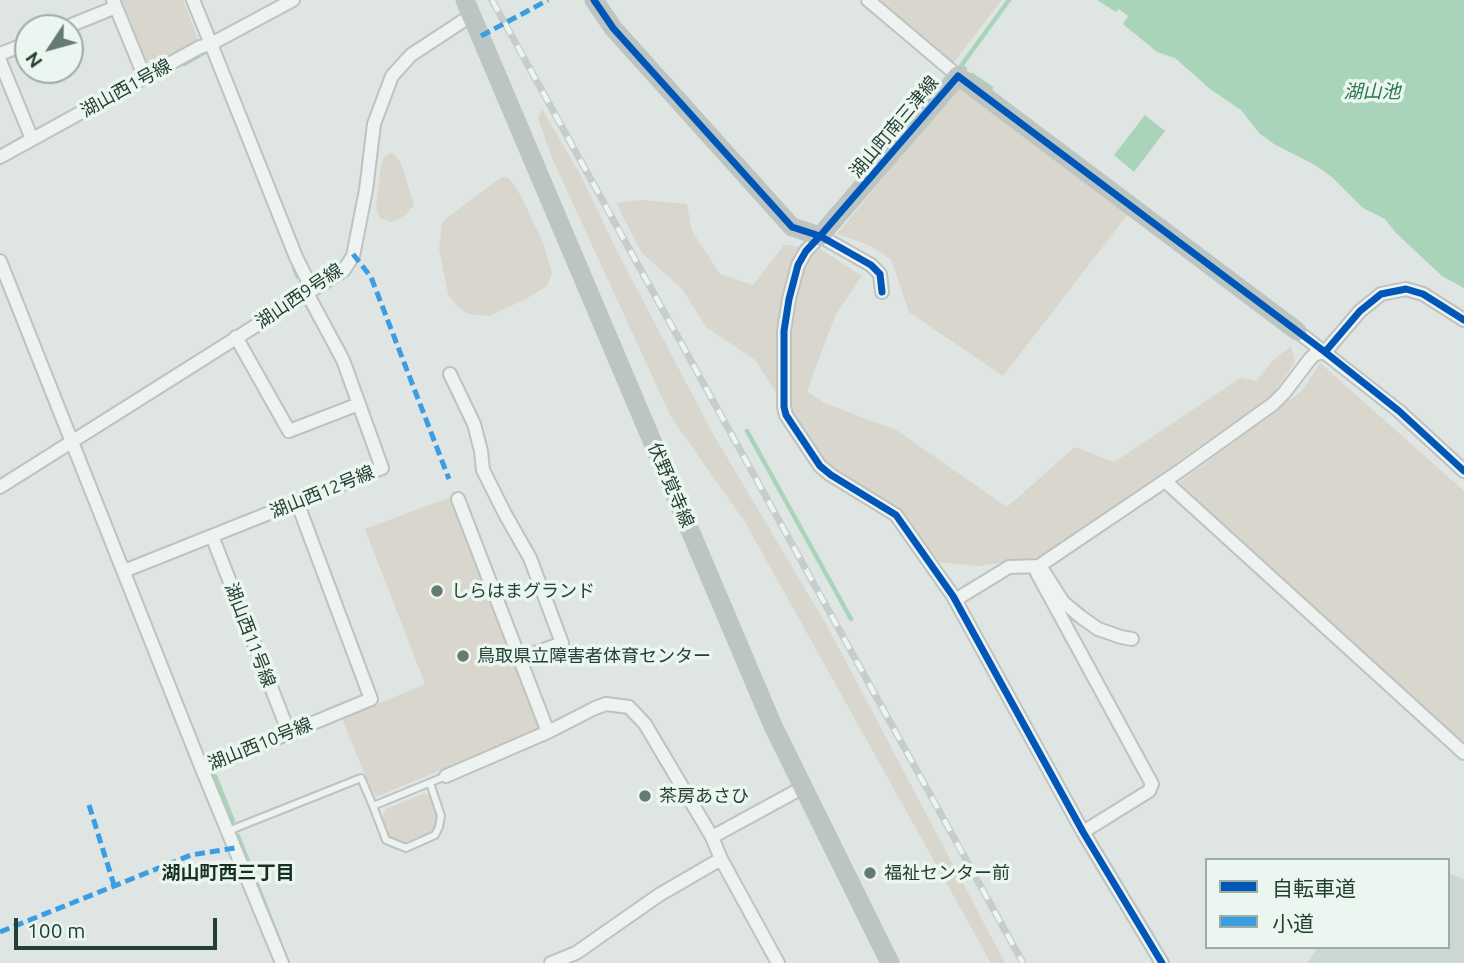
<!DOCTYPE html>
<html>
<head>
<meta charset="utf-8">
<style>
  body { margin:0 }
  #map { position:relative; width:1464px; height:963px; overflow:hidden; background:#dfe5e2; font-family:Ubuntu,"Noto Sans JP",sans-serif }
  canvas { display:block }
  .legend { position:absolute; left:1205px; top:858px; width:245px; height:91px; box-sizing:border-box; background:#ebf6f0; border:2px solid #9bada4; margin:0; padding:9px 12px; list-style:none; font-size:21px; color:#244032 }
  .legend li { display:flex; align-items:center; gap:14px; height:35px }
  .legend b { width:35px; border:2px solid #9bada4 }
  .north { position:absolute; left:14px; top:14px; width:70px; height:70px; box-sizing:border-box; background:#ebf6f0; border:2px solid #9bada4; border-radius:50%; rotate:234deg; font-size:19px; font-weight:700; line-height:28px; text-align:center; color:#244032 }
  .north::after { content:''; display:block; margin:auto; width:24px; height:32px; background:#657a70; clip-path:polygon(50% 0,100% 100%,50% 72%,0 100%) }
  .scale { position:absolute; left:14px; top:918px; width:203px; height:32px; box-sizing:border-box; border:4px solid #244032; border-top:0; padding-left:9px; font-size:21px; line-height:24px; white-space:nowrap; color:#244032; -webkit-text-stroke:5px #ebf6f0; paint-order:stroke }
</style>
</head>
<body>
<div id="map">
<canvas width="1464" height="963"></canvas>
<ul class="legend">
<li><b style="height:9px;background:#0057b8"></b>自転車道</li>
<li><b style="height:9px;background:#3c9ee2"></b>小道</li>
</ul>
<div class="north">N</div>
<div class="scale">100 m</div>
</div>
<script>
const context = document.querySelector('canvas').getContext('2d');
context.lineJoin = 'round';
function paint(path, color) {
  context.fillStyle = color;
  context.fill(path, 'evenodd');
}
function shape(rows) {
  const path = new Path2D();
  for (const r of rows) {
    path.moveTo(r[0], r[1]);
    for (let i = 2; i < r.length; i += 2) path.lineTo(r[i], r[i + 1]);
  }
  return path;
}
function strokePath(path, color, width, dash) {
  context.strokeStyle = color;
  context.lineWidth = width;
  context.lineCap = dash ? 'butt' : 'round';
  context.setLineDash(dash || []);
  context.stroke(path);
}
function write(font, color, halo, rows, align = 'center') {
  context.font = font + ' Ubuntu,"Noto Sans JP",sans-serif';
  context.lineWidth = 7;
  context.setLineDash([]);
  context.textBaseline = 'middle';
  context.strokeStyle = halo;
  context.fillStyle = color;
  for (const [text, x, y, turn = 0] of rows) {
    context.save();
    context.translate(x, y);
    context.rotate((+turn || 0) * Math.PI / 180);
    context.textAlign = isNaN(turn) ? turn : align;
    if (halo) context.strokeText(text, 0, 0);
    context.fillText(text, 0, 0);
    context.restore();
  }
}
const built = shape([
  [1448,873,1464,879,1464,963,1307,963,1318,947,1448,947]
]);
const green = shape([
  [122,0,183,0,198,39,149,68],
  [879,0,1002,0,953,63],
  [959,86,1128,214,1003,376,909,312,891,259,871,246,837,234],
  [542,109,581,176,618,253,712,432,826,624,1005,963,991,963,745,522,671,417,552,158,538,118],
  [390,153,395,155,401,163,414,205,406,215,391,222,380,218,376,208,380,172,383,159],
  [502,177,508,178,512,182,522,198,543,243,552,273,547,286,524,300,489,316,468,314,457,306,448,294,439,249,442,224,449,216],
  [640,200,687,204,692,231,720,274,753,285,784,245,819,248,862,276,835,316,807,391,824,403,896,430,1007,507,1075,447,1114,462,1240,378,1256,381,1273,360,1291,346,1295,362,1270,398,1040,557,979,566,939,562,894,505,828,465,790,414,755,360,707,328,682,289,642,253,616,203],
  [1320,363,1464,491,1464,743,1178,484,1302,391],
  [451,497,540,729,376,797,371,789,342,719,425,684,365,529],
  [425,793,432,798,437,818,433,833,403,844,391,840,382,817,386,809]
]);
const water = shape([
  [1097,0,1464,0,1464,288,1442,276,1396,233,1385,219,1363,208,1333,178,1315,165,1274,144,1259,133,1241,110,1210,89,1175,58,1157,52,1123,24,1128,16,1119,9,1116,12],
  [1145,115,1165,131,1134,172,1114,155]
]);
const stream = shape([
  [184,64,205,52],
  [965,69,961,66,1009,0],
  [972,75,991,88],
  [878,153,938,84],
  [294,268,298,277],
  [747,431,851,619],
  [215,776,233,821],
  [238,836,280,943]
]);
const lane = shape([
  [373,806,386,840,406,848,435,835,439,827,441,816,430,783],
  [228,831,361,778,373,806,446,776]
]);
const street = shape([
  [113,0,145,78],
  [293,0,211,44,296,257,312,289],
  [868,0,958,76],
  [64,28,116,7],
  [0,54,28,43],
  [0,61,32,139],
  [0,157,200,47,211,44,193,0],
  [0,261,202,769,371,699,297,502],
  [882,292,880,274,871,265,820,236,806,251,798,265,789,299,784,331,784,407,786,415,820,466,831,475,896,515,953,596,1083,832,1162,963],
  [1297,331,1399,411,1464,471],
  [236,337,289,431,359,404],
  [450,374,474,424,481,451,483,470,505,514,530,558,562,643,519,659],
  [1165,481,1464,753],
  [0,487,344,270,353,256,366,190,374,124,392,76,411,55,472,15],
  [458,499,548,732],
  [212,536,289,733],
  [1039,566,1037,573,1152,784,1149,791,1083,832],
  [1042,569,1063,602,1081,617,1098,629,1121,637,1132,639],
  [124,571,382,468,343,360,307,293],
  [955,600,1009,567,1039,566,1181,470,1273,404,1284,393,1310,359,1315,354,1325,352,1360,311,1381,294,1406,289,1423,294,1464,320],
  [202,769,282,963],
  [446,776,548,732,595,708,606,704,629,707,645,724,712,837,721,859,778,963],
  [712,837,802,788],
  [551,963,576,953,659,895,721,859]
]);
const secondary = shape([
  [465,0,773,726,890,963],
  [594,0,613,28,792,227,820,236,958,76,1297,331]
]);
const rail = shape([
  [492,0,1023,963]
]);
const quiet = shape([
  [481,36,548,0],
  [353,254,371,277,449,479],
  [89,805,114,885],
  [0,932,191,855,235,848]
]);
const cycleway = shape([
  [594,0,613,28,792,227,820,236,958,76,1325,352,1399,411,1464,471],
  [882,292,880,274,871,265,820,236,806,251,798,265,789,299,784,331,784,407,786,415,820,466,831,475,896,515,953,596,1083,832,1162,963],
  [1325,352,1360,311,1381,294,1406,289,1423,294,1464,320]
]);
const markers = [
  [437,591,7,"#657a70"],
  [463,656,7,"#657a70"],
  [645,796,7,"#657a70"],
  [870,873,7,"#657a70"]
];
const streetNames = [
  ["湖山西1号線",126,88,-29],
  ["湖山町南三津線",894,127,-50],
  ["湖山西9号線",299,296,-34],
  ["伏野覚寺線",671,485,67],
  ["湖山西12号線",322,492,-22],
  ["湖山西11号線",250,635,69],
  ["湖山西10号線",260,744,-22]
];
const poiNames = [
  ["しらはまグランド",451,591],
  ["鳥取県立障害者体育センター",477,656],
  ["茶房あさひ",659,796],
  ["福祉センター前",884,873]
];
const waterNames = [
  ["湖山池",1372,92]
];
const neighbourhoodNames = [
  ["湖山町西三丁目",228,873]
];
paint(built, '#ccd9d2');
paint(green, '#d8d6cd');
paint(water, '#aad4ba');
strokePath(stream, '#aad4ba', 4.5);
strokePath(lane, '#bdc3c0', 10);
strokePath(street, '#bdc3c0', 16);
strokePath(lane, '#eef2f0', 6);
strokePath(street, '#eef2f0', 12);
strokePath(secondary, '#bdc5c2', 19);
strokePath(rail, '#c7cdca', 7);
strokePath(rail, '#ebf6f0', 4.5, [13]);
strokePath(quiet, '#3c9ee2', 5, [10, 5]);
strokePath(cycleway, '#0057b8', 7);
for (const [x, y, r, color] of markers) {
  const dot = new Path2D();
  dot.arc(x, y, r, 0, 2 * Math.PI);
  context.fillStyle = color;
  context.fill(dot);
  strokePath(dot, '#ebf6f0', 2.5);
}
write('18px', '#244032', '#ebf6f0', streetNames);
write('18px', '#244032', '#ebf6f0', poiNames, 'left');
write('italic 19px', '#2a784c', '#ebf6f0', waterNames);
write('bold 19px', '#173024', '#ebf6f0', neighbourhoodNames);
</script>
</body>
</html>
